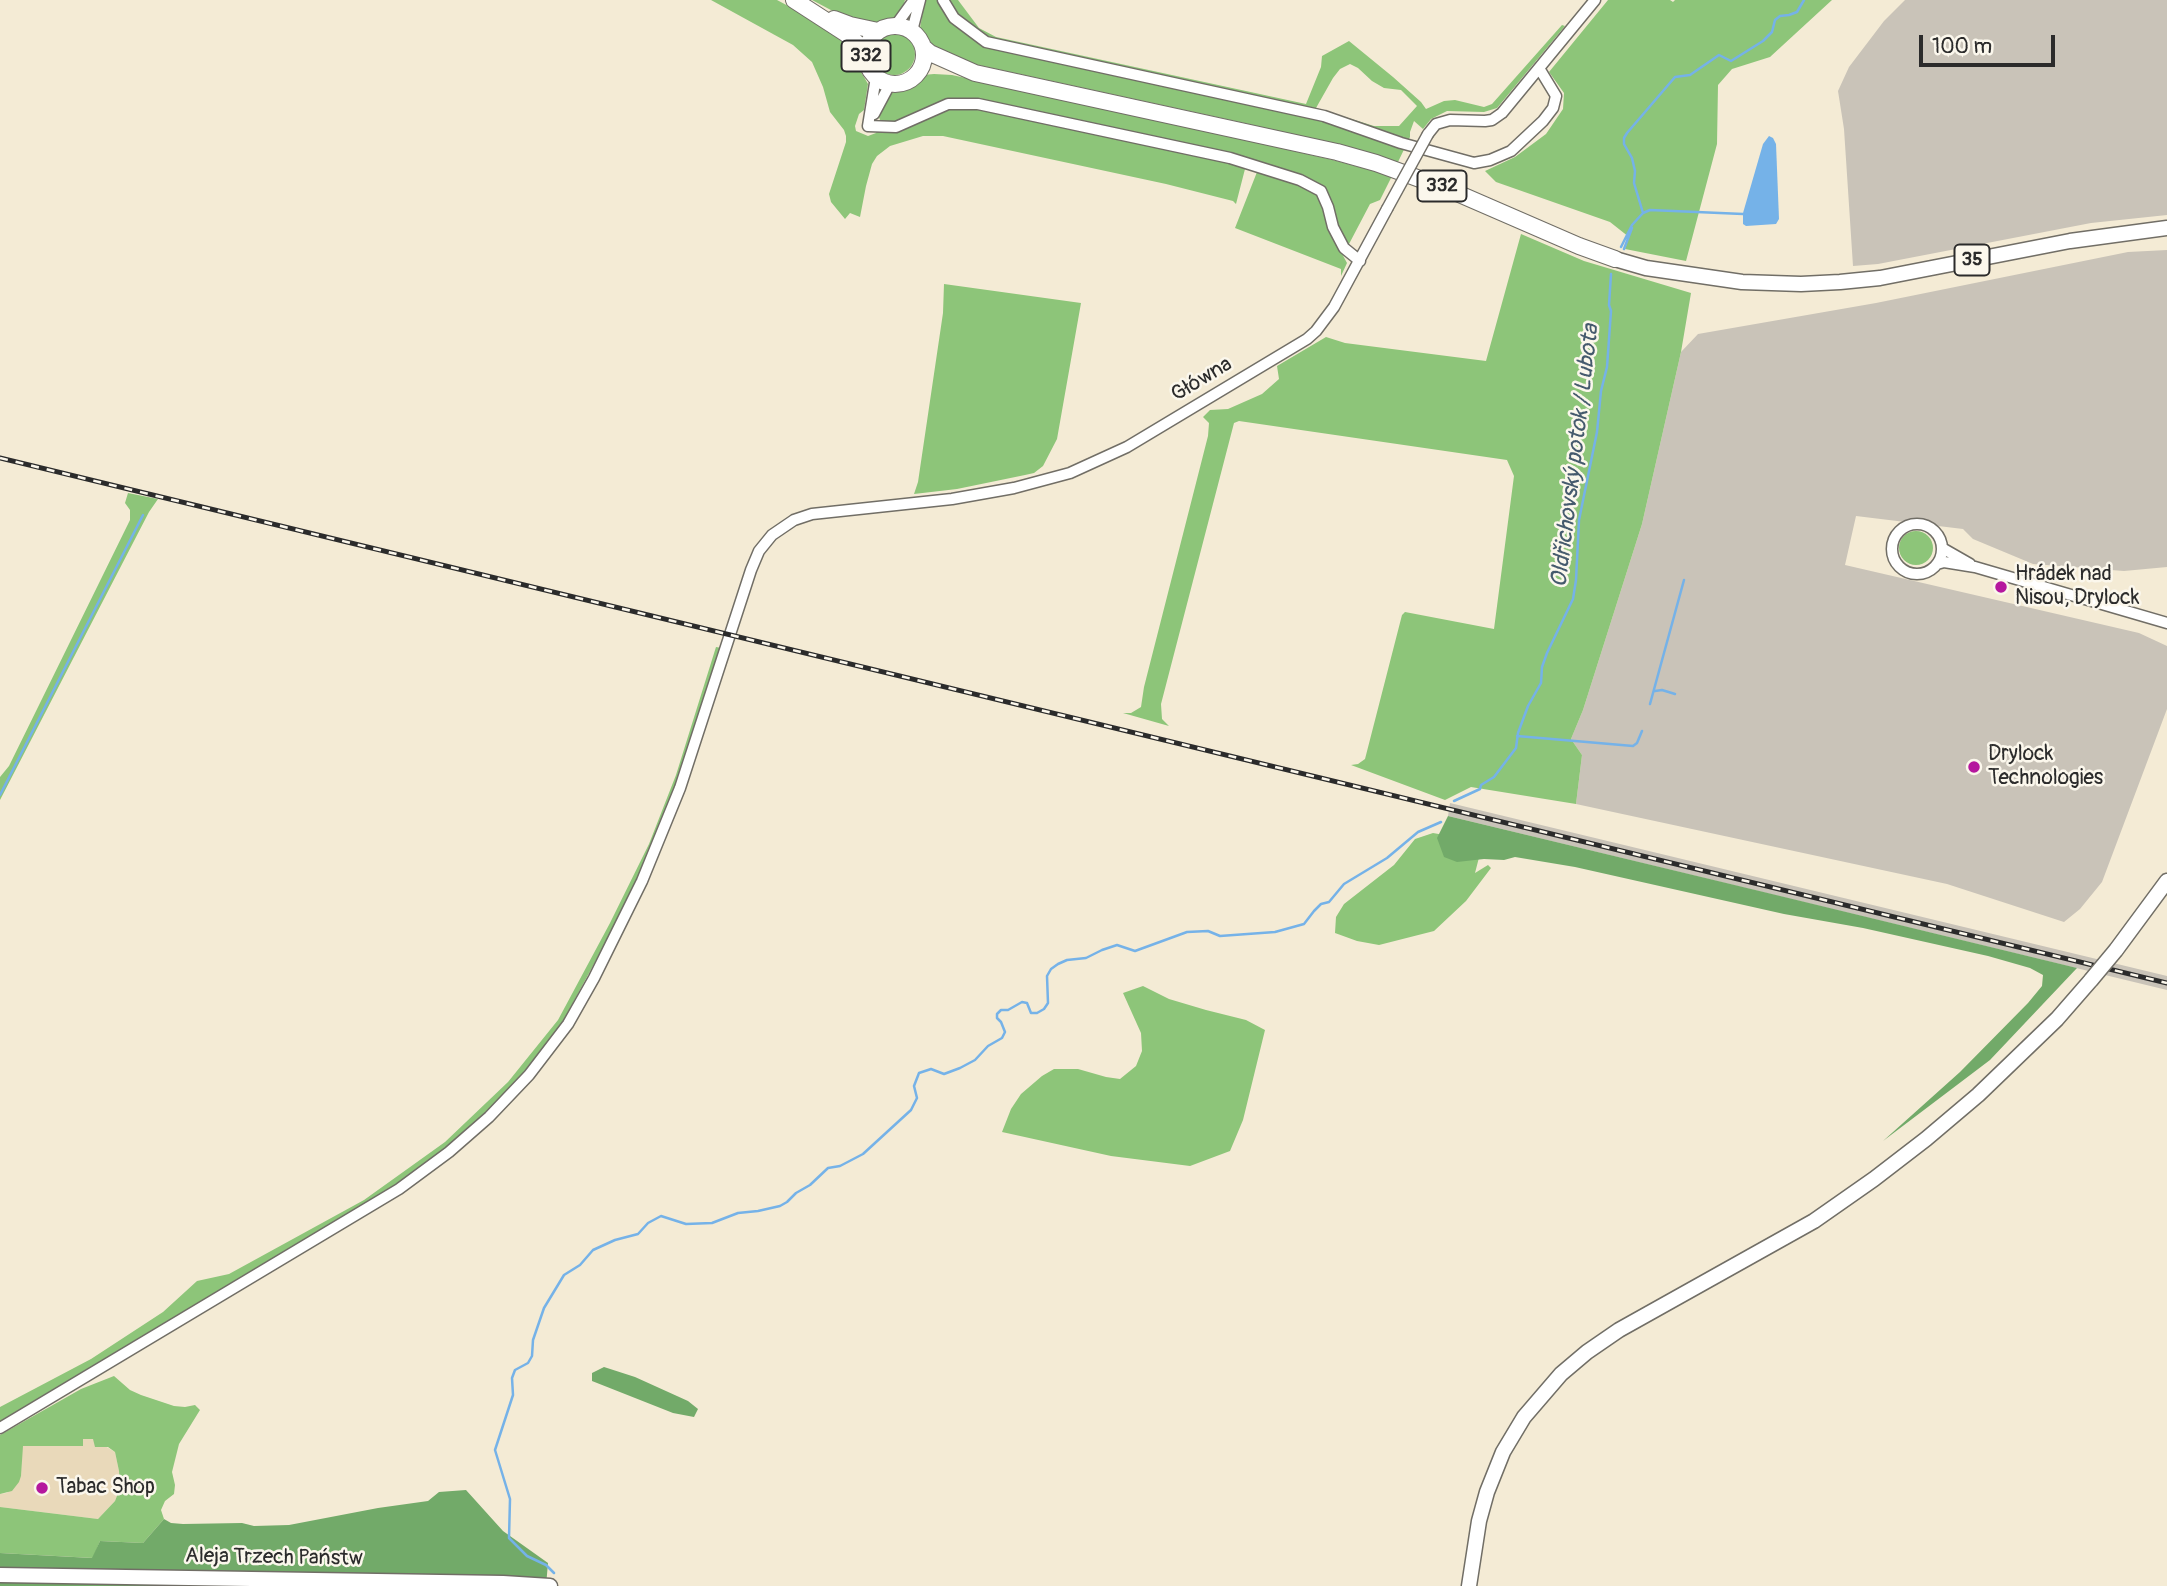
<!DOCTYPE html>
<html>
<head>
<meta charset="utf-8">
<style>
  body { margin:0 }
  #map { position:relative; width:2167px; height:1586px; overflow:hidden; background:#f4ebd5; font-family:Pangolin,sans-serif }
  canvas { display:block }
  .scale { position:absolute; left:1919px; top:35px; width:136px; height:32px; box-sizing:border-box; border:4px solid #2b2b2b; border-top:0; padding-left:9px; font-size:21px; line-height:24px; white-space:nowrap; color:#2b2b2b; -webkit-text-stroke:5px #fbf7ec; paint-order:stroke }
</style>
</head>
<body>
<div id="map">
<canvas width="2167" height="1586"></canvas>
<div class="scale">100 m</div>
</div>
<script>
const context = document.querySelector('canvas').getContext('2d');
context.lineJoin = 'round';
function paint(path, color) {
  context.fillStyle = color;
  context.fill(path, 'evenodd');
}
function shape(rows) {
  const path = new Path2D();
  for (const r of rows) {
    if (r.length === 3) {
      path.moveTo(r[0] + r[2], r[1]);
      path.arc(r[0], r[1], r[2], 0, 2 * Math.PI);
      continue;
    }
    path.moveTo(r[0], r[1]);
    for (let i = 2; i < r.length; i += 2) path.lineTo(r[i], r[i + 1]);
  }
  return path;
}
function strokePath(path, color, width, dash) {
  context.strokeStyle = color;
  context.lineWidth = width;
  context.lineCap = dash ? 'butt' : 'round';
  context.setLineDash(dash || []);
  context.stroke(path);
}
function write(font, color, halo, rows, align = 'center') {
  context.font = font + ' Pangolin,sans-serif';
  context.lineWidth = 5;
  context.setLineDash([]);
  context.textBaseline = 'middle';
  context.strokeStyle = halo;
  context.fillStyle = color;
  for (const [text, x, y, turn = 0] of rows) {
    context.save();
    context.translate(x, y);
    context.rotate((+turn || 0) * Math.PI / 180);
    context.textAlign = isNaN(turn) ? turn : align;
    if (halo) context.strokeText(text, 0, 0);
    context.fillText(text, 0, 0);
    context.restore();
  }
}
const built = shape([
  [83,1439,93,1439,115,1452,119,1471,120,1488,115,1501,98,1519,0,1507,0,1494,7,1493,21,1476,22,1446,83,1446]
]);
const industrial = shape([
  [1905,0,2167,0,2167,215,2091,223,1878,264,1853,266,1844,129,1838,91,1849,67,1884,21],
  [2167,250,2167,567,2124,571,2033,564,1973,539,1963,529,1856,516,1845,565,2139,633,2167,646,2167,709,2102,882,2080,909,2064,922,1947,884,1576,804,1582,755,1571,739,1583,710,1642,524,1681,352,1698,334,1876,303,2128,252],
  [1450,803,2167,976,2167,990,1448,816]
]);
const green = shape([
  [711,0,777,0,839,33,859,53,860,70,868,84,864,110,859,114,855,126,856,131,868,136,876,133,881,123,879,117,882,109,890,95,896,90,910,86,923,75,934,74,952,75,1201,130,1333,160,1392,176,1380,200,1370,204,1349,244,1340,250,1347,263,1341,276,1341,269,1235,228,1257,172,1245,169,1236,204,1233,201,1166,184,943,136,923,136,890,146,877,156,872,164,866,186,860,217,850,213,845,219,831,202,829,194,846,142,846,136,844,130,830,112,823,87,812,62,793,45],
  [812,0,905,0,903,7,896,17,878,23,844,17],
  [925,0,958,0,979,28,996,37,1306,104,1321,67,1322,56,1349,41,1393,77,1421,102,1426,109,1444,101,1455,100,1484,107,1492,104,1562,25,1565,26,1497,108,1484,112,1447,111,1431,119,1423,129,1414,121,1410,132,1410,137,1398,162,1345,147,1244,123,955,60,933,49,920,28],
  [1350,64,1358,68,1372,81,1384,88,1401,90,1417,106,1399,126,1374,126,1316,108,1333,78,1340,69],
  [1608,0,1670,0,1673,2,1675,0,1832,0,1770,57,1732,69,1718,85,1717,144,1686,261,1625,249,1629,237,1610,222,1496,182,1485,171,1515,157,1546,134,1563,109,1564,93,1549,72],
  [894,54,21],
  [1521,234,1584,261,1691,293,1681,352,1642,524,1583,710,1571,739,1582,755,1576,804,1471,787,1445,800,1351,765,1358,764,1365,759,1402,615,1405,612,1494,629,1514,476,1507,460,1239,421,1234,423,1161,704,1162,719,1169,726,1123,713,1131,713,1141,707,1144,687,1208,436,1209,423,1203,417,1210,410,1228,409,1262,394,1279,379,1277,366,1326,337,1345,343,1486,361],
  [944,284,1081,303,1057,439,1043,466,1034,473,1025,475,957,489,914,494,918,482,943,313],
  [128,493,158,499,149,512,0,800,0,777,9,766,130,520,130,510,125,503],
  [1916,548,17],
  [716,647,722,648,680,778,653,846,615,925,562,1023,512,1087,448,1147,366,1206,0,1422,0,1407,91,1359,163,1312,197,1281,229,1274,364,1200,445,1142,508,1082,558,1020,610,923,649,844,676,775],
  [1433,833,1483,842,1475,873,1488,865,1491,868,1466,901,1434,931,1379,945,1357,941,1335,933,1336,917,1344,904,1394,865,1415,839],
  [1143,986,1169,999,1206,1010,1246,1020,1265,1030,1243,1120,1230,1151,1190,1166,1111,1156,1002,1132,1011,1109,1021,1094,1042,1076,1054,1069,1078,1069,1106,1077,1120,1079,1136,1066,1142,1051,1141,1033,1123,993],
  [114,1376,130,1390,141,1395,174,1406,185,1407,195,1405,200,1410,179,1444,172,1472,175,1485,174,1494,165,1501,161,1510,164,1519,143,1543,100,1541,93,1558,0,1553,0,1507,98,1519,115,1501,120,1488,119,1471,115,1452,108,1447,95,1447,93,1439,83,1439,83,1446,23,1446,21,1476,19,1482,12,1491,0,1494,0,1435,81,1389]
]);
const forest = shape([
  [1448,816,1776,895,2077,968,1990,1060,1883,1141,1960,1072,2028,1003,2042,986,2043,975,2030,968,1988,956,1863,928,1784,914,1575,867,1515,857,1504,860,1484,859,1457,862,1444,857,1437,838],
  [604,1367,635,1377,688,1401,698,1409,694,1417,673,1413,592,1381,592,1373],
  [466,1490,503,1531,548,1563,546,1586,0,1586,0,1553,92,1558,100,1541,143,1543,164,1519,171,1523,183,1524,242,1523,254,1526,289,1525,378,1508,428,1501,439,1492]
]);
const water = shape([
  [1769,136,1773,138,1776,144,1779,219,1776,224,1746,226,1743,224,1743,213,1763,144]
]);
const stream = shape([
  [1643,213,1650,210,1743,214],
  [1621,247,1632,225,1643,213,1634,183,1635,171,1632,158,1624,144,1624,138,1627,133,1675,77,1690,75,1719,55,1731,61,1763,41,1772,32,1775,20,1780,16,1789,15,1797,12,1804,0],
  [1624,249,1632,228],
  [1655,691,1662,690,1675,694],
  [1650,704,1684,580],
  [1517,736,1633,746,1637,743,1642,731],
  [0,795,143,515],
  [1454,801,1480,789,1481,785,1494,777,1516,748,1518,733,1528,706,1541,683,1542,667,1547,653,1573,599,1576,580,1579,520,1597,432,1601,391,1607,367,1611,311,1609,305,1611,274],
  [554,1573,546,1565,527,1556,509,1538,510,1499,495,1450,513,1395,512,1378,515,1370,528,1363,532,1356,533,1340,544,1308,564,1275,580,1265,593,1250,615,1240,638,1234,648,1223,661,1216,686,1224,712,1223,738,1213,758,1211,780,1206,787,1202,796,1193,810,1185,828,1168,840,1166,863,1154,911,1110,917,1098,914,1086,919,1073,931,1069,944,1074,960,1068,975,1060,988,1046,1002,1038,1005,1032,1001,1022,997,1018,997,1014,1001,1010,1008,1010,1022,1002,1027,1003,1031,1013,1037,1013,1044,1009,1048,1003,1047,976,1051,969,1058,964,1067,960,1086,958,1102,950,1117,945,1135,951,1187,932,1208,931,1220,936,1275,932,1304,924,1314,911,1321,904,1329,902,1344,884,1387,858,1418,832,1441,822]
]);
const minor = shape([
  [943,0,954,18,986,42,1324,116,1401,143,1474,163,1490,160,1511,151,1543,121,1553,108,1556,96,1539,68],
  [896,25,914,0],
  [912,31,920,0],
  [874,114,890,84],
  [868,126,896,127,948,104,978,104,1230,158,1300,180,1321,191,1328,207,1333,227,1344,248,1360,261],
  [868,126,876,77],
  [1428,134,1436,124,1450,120,1485,121,1492,120,1502,113,1595,0],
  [1917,549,25],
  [1942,548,1970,564],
  [1937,564,1944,562,1975,567,2167,623],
  [0,1428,399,1189,449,1152,489,1117,529,1075,568,1024,594,978,642,881,680,788,751,570,759,551,772,535,794,520,812,514,952,499,1014,488,1070,473,1127,447,1307,339,1316,331,1334,307,1387,209]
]);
const major = shape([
  [1615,259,1646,268,1742,282,1801,284,1840,282,1880,278,2070,241,2167,228],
  [2116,950,2167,881],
  [0,1575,503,1583,550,1586],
  [1469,1586,1479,1521,1487,1492,1503,1452,1524,1417,1561,1374,1587,1352,1619,1330,1814,1221,1874,1179,1926,1139,1978,1095,2057,1019,2091,980]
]);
const highway = shape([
  [794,0,845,33,858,44,866,54],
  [834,19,850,25,878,31],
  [895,55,29],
  [923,47,930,53,975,73,1337,152,1376,163,1450,190,1579,246,1615,259]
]);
const rail = shape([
  [0,458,2167,983]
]);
const minorBridge = shape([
  [1387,209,1428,134]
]);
const majorBridge = shape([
  [2091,980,2116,950]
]);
const markers = [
  [2001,587,7,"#b5179e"],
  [1974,767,7,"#b5179e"],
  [42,1488,7,"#b5179e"]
];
const shields = [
  [866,56,49],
  [1442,186,49],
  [1972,260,35]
];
const shieldNames = [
  ["332",866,56],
  ["332",1442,186],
  ["35",1972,260]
];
const streetNames = [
  ["Główna",1202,380,-31],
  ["Aleja Trzech Państw",274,1558,1]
];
const poiNames = [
  ["Hrádek nad",2015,575],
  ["Nisou, Drylock",2015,599],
  ["Drylock",1988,755],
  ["Technologies",1988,779],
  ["Tabac Shop",56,1488]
];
const waterNames = [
  ["Oldřichovský potok / Lubota",1576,456,-83]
];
paint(built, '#e9d9ba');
paint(industrial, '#c9c3b8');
paint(green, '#8dc579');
paint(forest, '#72aa69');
paint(water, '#75b2e8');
strokePath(stream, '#75b2e8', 2.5);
strokePath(minor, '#716e66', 13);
strokePath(major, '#716e66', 17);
strokePath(highway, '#716e66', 18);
strokePath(minor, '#fff', 10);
strokePath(major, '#fff', 14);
strokePath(highway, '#fff', 16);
strokePath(rail, '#2b2b2b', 5);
strokePath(rail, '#fbf7ec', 2.5, [8]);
strokePath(minorBridge, '#716e66', 13, []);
strokePath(majorBridge, '#716e66', 17, []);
strokePath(minorBridge, '#fff', 10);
strokePath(majorBridge, '#fff', 14);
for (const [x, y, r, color] of markers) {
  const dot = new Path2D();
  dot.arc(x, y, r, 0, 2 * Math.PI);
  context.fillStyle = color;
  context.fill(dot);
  strokePath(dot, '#fbf7ec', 2.5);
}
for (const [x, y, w] of shields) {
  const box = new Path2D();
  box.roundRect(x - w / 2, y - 15.5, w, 31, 5);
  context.fillStyle = '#fbf7ec';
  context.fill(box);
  strokePath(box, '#2b2b2b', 2);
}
write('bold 19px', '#2b2b2b', null, shieldNames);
write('21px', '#2b2b2b', '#fbf7ec', streetNames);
write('21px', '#2b2b2b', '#fbf7ec', poiNames, 'left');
write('italic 23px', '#455a6d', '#fbf7ec', waterNames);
</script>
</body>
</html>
